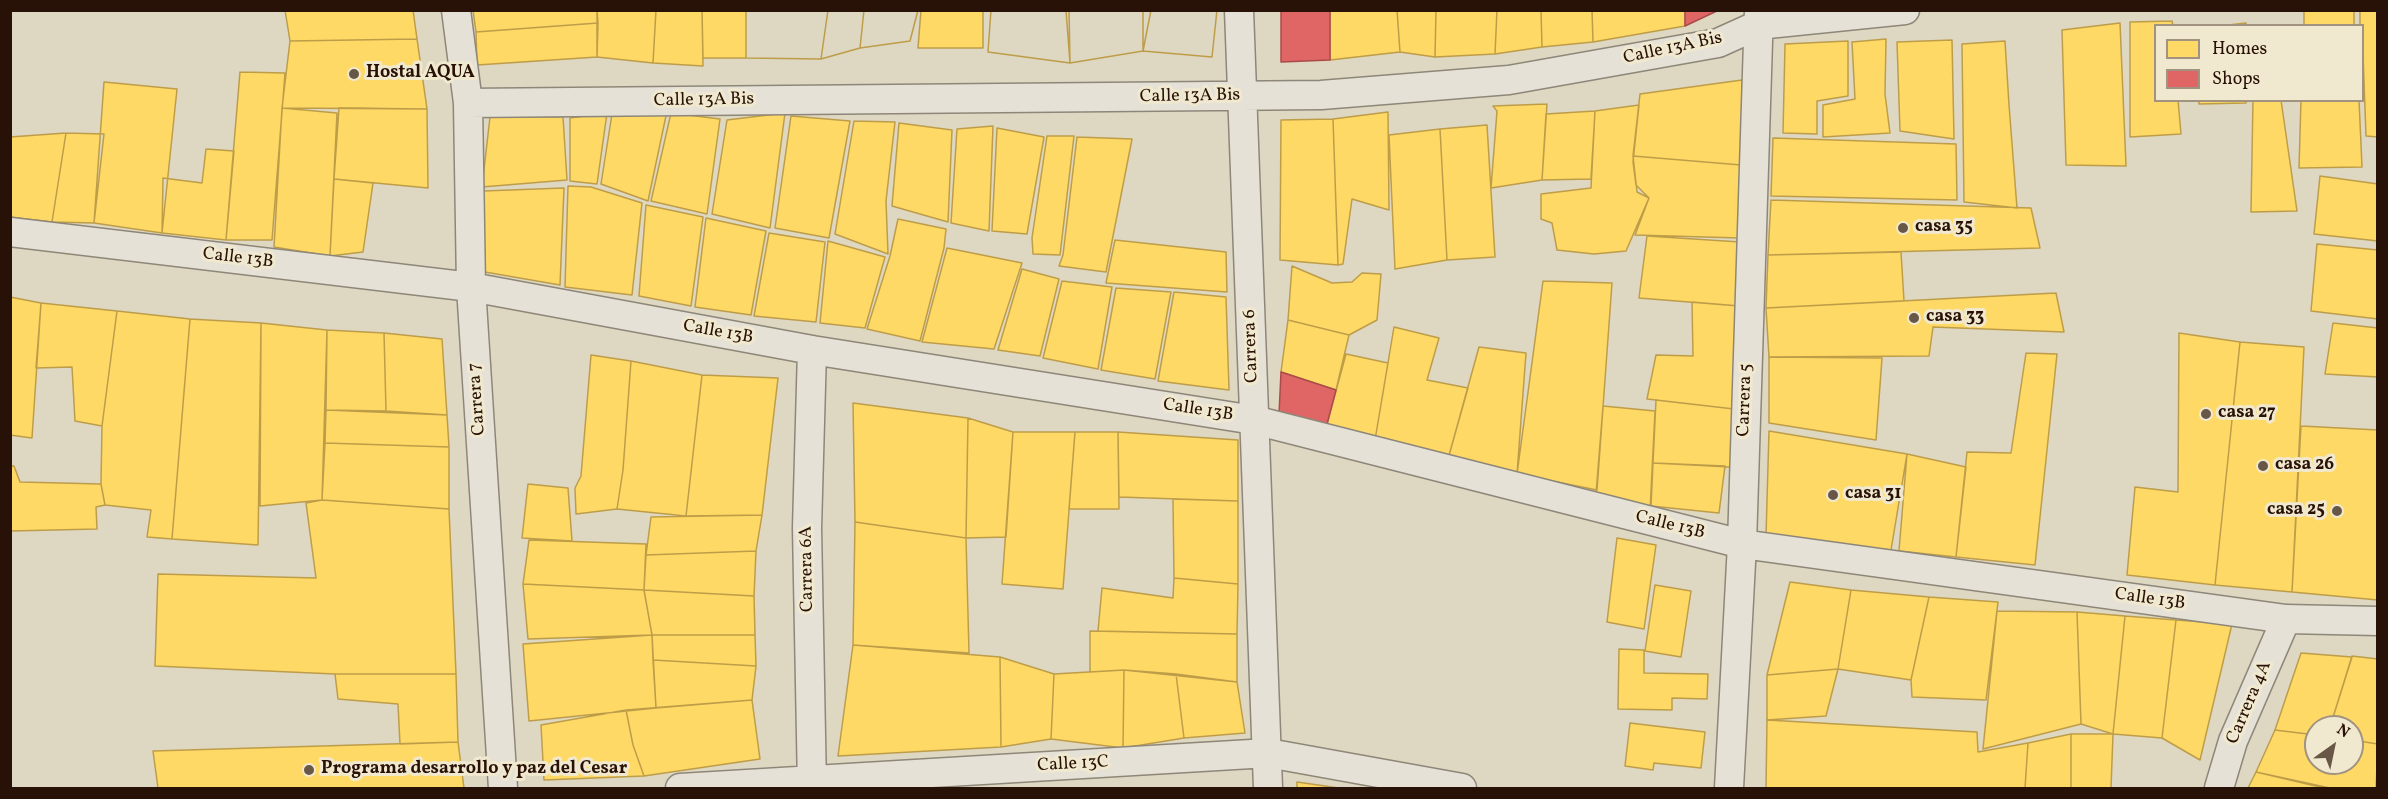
<!DOCTYPE html>
<html>
<head>
<meta charset="utf-8">
<style>
  body { margin:0 }
  #map { position:relative; width:2388px; height:799px; overflow:hidden; background:#ded7c1; font-family:Vollkorn,serif }
  canvas { display:block }
  .frame { position:absolute; inset:0; border:12px solid #281106; pointer-events:none }
  .legend { position:absolute; left:2154px; top:24px; width:210px; height:78px; box-sizing:border-box; background:#f1e9cf; border:2px solid #a1937f; margin:0; padding:8px 10px; list-style:none; font-size:18px; color:#281106 }
  .legend li { display:flex; align-items:center; gap:12px; height:30px }
  .legend b { width:30px; border:2px solid #a1937f }
  .north { position:absolute; left:2304px; top:715px; width:60px; height:60px; box-sizing:border-box; background:#f1e9cf; border:2px solid #a1937f; border-radius:50%; rotate:33deg; font-size:16px; font-weight:700; line-height:24px; text-align:center; color:#281106 }
  .north::after { content:''; display:block; margin:auto; width:21px; height:27px; background:#685647; clip-path:polygon(50% 0,100% 100%,50% 72%,0 100%) }
</style>
</head>
<body>
<div id="map">
<canvas width="2388" height="799"></canvas>
<div class="frame"></div>
<ul class="legend">
<li><b style="height:16px;background:#ffd966"></b>Homes</li>
<li><b style="height:16px;background:#e06666"></b>Shops</li>
</ul>
<div class="north">N</div>
</div>
<script>
const context = document.querySelector('canvas').getContext('2d');
context.lineJoin = 'round';
function paint(path, color) {
  context.fillStyle = color;
  context.fill(path, 'evenodd');
}
function shape(rows) {
  const path = new Path2D();
  for (const r of rows) {
    path.moveTo(r[0], r[1]);
    for (let i = 2; i < r.length; i += 2) path.lineTo(r[i], r[i + 1]);
  }
  return path;
}
function strokePath(path, color, width, dash) {
  context.strokeStyle = color;
  context.lineWidth = width;
  context.lineCap = dash ? 'butt' : 'round';
  context.setLineDash(dash || []);
  context.stroke(path);
}
function write(font, color, halo, rows, align = 'center') {
  context.font = font + ' Vollkorn,serif';
  context.lineWidth = 6;
  context.setLineDash([]);
  context.textBaseline = 'middle';
  context.strokeStyle = halo;
  context.fillStyle = color;
  for (const [text, x, y, turn = 0] of rows) {
    context.save();
    context.translate(x, y);
    context.rotate((+turn || 0) * Math.PI / 180);
    context.textAlign = isNaN(turn) ? turn : align;
    if (halo) context.strokeText(text, 0, 0);
    context.fillText(text, 0, 0);
    context.restore();
  }
}
const homes = shape([
  [285,10,413,10,417,39,290,41,285,10],
  [473,10,597,10,598,23,476,32,473,10],
  [597,10,656,10,653,63,597,57,597,10],
  [656,10,702,10,703,66,653,63,656,10],
  [702,10,746,10,746,58,703,58,702,10],
  [746,10,828,10,821,59,746,58,746,10],
  [746,10,828,10,821,59,746,58,746,10],
  [828,10,864,10,860,48,821,59,828,10],
  [828,10,864,10,860,48,821,59,828,10],
  [864,10,918,10,910,41,860,48,864,10],
  [864,10,918,10,910,41,860,48,864,10],
  [921,10,983,10,983,48,918,48,921,10],
  [991,10,1066,10,1070,63,988,52,991,10],
  [991,10,1066,10,1070,63,988,52,991,10],
  [1069,10,1143,10,1143,51,1070,63,1069,10],
  [1069,10,1143,10,1143,51,1070,63,1069,10],
  [1151,10,1217,10,1212,57,1143,51,1151,10],
  [1151,10,1217,10,1212,57,1143,51,1151,10],
  [1330,10,1397,10,1400,52,1330,60,1330,10],
  [1397,10,1436,10,1435,57,1400,52,1397,10],
  [1436,10,1497,10,1495,54,1435,57,1436,10],
  [1497,10,1541,10,1542,47,1495,54,1497,10],
  [1541,10,1592,10,1593,42,1542,47,1541,10],
  [1592,10,1685,10,1685,26,1593,42,1592,10],
  [2304,10,2354,10,2354,26,2304,26,2304,10],
  [2360,10,2378,10,2378,137,2366,136,2362,26,2360,26,2360,10],
  [2172,21,2173,26,2156,26,2156,100,2178,100,2181,134,2130,137,2130,22,2172,21],
  [598,23,597,57,477,65,476,32,598,23],
  [2120,23,2126,166,2066,165,2062,30,2120,23],
  [2246,23,2246,26,2219,26,2246,23],
  [417,39,427,109,282,108,290,41,417,39],
  [1886,39,1885,94,1890,133,1823,137,1823,105,1855,99,1852,42,1886,39],
  [1952,40,1954,139,1900,131,1897,42,1952,40],
  [1848,41,1848,96,1817,101,1817,134,1783,133,1785,44,1848,41],
  [2005,41,2009,105,2017,208,1964,202,1962,44,2005,41],
  [240,72,285,73,272,240,226,240,240,72],
  [1742,80,1741,165,1633,156,1640,94,1742,80],
  [104,82,177,89,162,233,94,223,104,82],
  [2199,100,2246,100,2246,103,2199,104,2199,100],
  [2253,100,2281,100,2297,211,2251,212,2253,100],
  [2301,100,2359,100,2362,167,2299,168,2301,100],
  [1547,104,1542,180,1491,188,1497,111,1493,106,1547,104],
  [1639,105,1633,162,1636,185,1649,198,1626,251,1594,254,1557,250,1552,223,1541,219,1541,194,1591,188,1595,111,1639,105],
  [282,108,337,113,330,256,274,247,282,108],
  [339,108,427,109,428,188,334,179,339,108],
  [667,111,648,201,601,184,612,114,667,111],
  [1595,111,1591,179,1542,180,1546,114,1595,111],
  [1388,112,1389,210,1352,199,1343,264,1338,265,1333,119,1388,112],
  [607,113,597,184,570,181,570,118,607,113],
  [671,113,720,119,707,214,651,201,671,113],
  [785,113,770,228,712,214,727,120,785,113],
  [791,116,850,121,829,238,775,228,791,116],
  [490,117,563,117,567,180,482,187,490,117],
  [1333,119,1338,265,1280,260,1281,120,1333,119],
  [854,121,895,122,886,201,888,254,835,234,854,121],
  [899,123,952,130,948,222,892,206,899,123],
  [1487,125,1495,257,1447,260,1440,129,1487,125],
  [993,126,989,231,951,223,957,129,993,126],
  [997,128,1044,137,1027,234,992,231,997,128],
  [1440,129,1447,260,1395,269,1389,135,1440,129],
  [66,133,52,222,10,217,10,137,66,133],
  [66,133,104,134,94,223,52,222,66,133],
  [1047,136,1074,136,1060,255,1033,254,1032,238,1047,136],
  [1077,137,1132,139,1106,272,1059,266,1063,255,1077,137],
  [1773,138,1956,144,1957,200,1771,196,1773,138],
  [206,149,234,151,226,240,162,233,163,178,202,183,206,149],
  [1633,156,1741,165,1740,238,1635,235,1649,198,1637,192,1633,156],
  [2320,176,2378,184,2378,241,2314,234,2320,176],
  [334,179,373,183,363,252,330,256,334,179],
  [568,186,591,187,642,203,632,295,565,287,568,186],
  [564,188,560,285,485,272,483,191,564,188],
  [1771,200,2031,208,2040,248,1768,255,1771,200],
  [646,205,703,217,691,306,639,296,646,205],
  [706,218,766,231,751,315,695,307,706,218],
  [898,219,946,229,944,248,920,341,867,329,890,256,898,219],
  [769,233,825,242,816,322,754,316,769,233],
  [1647,236,1740,242,1739,306,1639,298,1647,236],
  [1115,240,1226,252,1227,292,1106,283,1115,240],
  [828,241,885,257,865,328,820,323,828,241],
  [2317,244,2378,250,2378,319,2311,311,2317,244],
  [947,248,1022,263,994,349,922,342,947,248],
  [1901,252,1904,301,1766,308,1768,255,1901,252],
  [1292,266,1332,283,1352,282,1362,273,1381,274,1377,320,1349,335,1288,320,1292,266],
  [1022,269,1059,279,1040,356,998,350,1022,269],
  [1062,281,1112,287,1098,369,1043,358,1062,281],
  [1543,281,1612,283,1597,490,1517,474,1543,281],
  [1116,288,1171,292,1155,379,1101,370,1116,288],
  [1174,292,1226,297,1229,390,1158,381,1174,292],
  [2056,293,2064,332,1933,327,1929,356,1769,357,1766,308,2056,293],
  [10,297,41,303,32,438,10,435,10,297],
  [1692,302,1739,306,1734,409,1647,399,1656,355,1693,356,1692,302],
  [41,303,117,311,102,426,75,421,72,367,36,368,41,303],
  [117,311,190,319,172,539,147,537,151,510,105,505,101,484,102,426,117,311],
  [190,319,261,323,258,545,172,539,190,319],
  [1288,320,1349,335,1336,390,1281,372,1288,320],
  [261,323,327,330,322,500,260,506,261,323],
  [2333,323,2378,328,2378,377,2325,374,2333,323],
  [1394,327,1439,338,1427,380,1468,388,1448,459,1375,440,1394,327],
  [327,330,384,333,386,411,326,410,327,330],
  [384,333,442,339,447,415,386,411,384,333],
  [2179,333,2240,342,2215,585,2127,575,2135,487,2178,492,2179,333],
  [2240,342,2304,347,2292,592,2215,585,2240,342],
  [1479,347,1526,353,1517,474,1448,459,1479,347],
  [2026,353,2057,354,2035,565,1956,557,1967,452,2011,453,2026,353],
  [1346,354,1388,363,1375,440,1326,428,1346,354],
  [591,355,631,361,623,470,617,509,576,514,575,488,581,476,591,355],
  [1769,357,1882,358,1876,440,1769,423,1769,357],
  [631,361,702,375,686,516,617,509,623,470,631,361],
  [702,375,778,378,762,515,686,516,702,375],
  [1656,400,1734,409,1730,467,1653,463,1656,400],
  [853,403,968,418,966,538,855,522,853,403],
  [1603,406,1655,411,1650,511,1596,494,1603,406],
  [326,410,447,415,449,447,325,443,326,410],
  [968,418,1013,432,1006,537,966,538,968,418],
  [2301,426,2378,430,2378,600,2292,592,2301,426],
  [1769,431,1907,454,1891,550,1766,536,1769,431],
  [1013,432,1075,432,1063,589,1002,584,1013,432],
  [1075,432,1118,432,1119,509,1069,509,1075,432],
  [1118,432,1238,440,1238,501,1119,497,1118,432],
  [325,443,449,447,449,509,322,500,325,443],
  [1907,454,1966,467,1956,557,1899,551,1907,454],
  [1653,463,1725,466,1719,513,1651,506,1653,463],
  [10,466,14,466,20,482,101,484,105,505,96,507,97,529,10,531,10,466],
  [528,484,568,488,572,541,522,538,528,484],
  [1173,499,1238,501,1238,584,1174,578,1173,499],
  [322,500,449,509,456,674,335,674,155,666,158,574,316,578,306,503,322,500],
  [762,515,756,551,646,555,651,517,762,515],
  [855,522,966,538,969,653,853,645,855,522],
  [1617,538,1656,545,1644,629,1607,622,1617,538],
  [529,540,646,544,644,590,523,584,529,540],
  [756,551,754,596,644,590,646,555,756,551],
  [1174,578,1238,584,1237,634,1098,631,1102,588,1173,598,1174,578],
  [1790,582,1851,590,1838,669,1767,675,1790,582],
  [523,584,644,590,652,635,528,639,523,584],
  [1655,585,1691,591,1681,657,1645,651,1655,585],
  [644,590,754,596,755,635,652,635,644,590],
  [1851,590,1929,597,1911,680,1838,669,1851,590],
  [1929,597,1998,602,1986,700,1912,697,1911,680,1929,597],
  [1997,611,2077,612,2081,724,1983,749,1997,611],
  [2077,612,2125,616,2113,734,2081,724,2077,612],
  [2125,616,2176,620,2162,738,2113,734,2125,616],
  [2176,620,2232,624,2200,760,2162,738,2176,620],
  [1090,631,1237,634,1237,682,1124,670,1090,672,1090,631],
  [652,635,656,708,529,721,523,644,652,635],
  [652,635,755,635,756,666,653,660,652,635],
  [853,645,1000,657,1001,747,838,756,853,645],
  [1619,649,1644,650,1644,673,1708,674,1707,699,1672,698,1672,710,1618,709,1619,649],
  [2301,653,2352,657,2330,727,2316,727,2316,735,2275,730,2301,653],
  [2352,656,2378,659,2378,744,2352,740,2352,727,2330,727,2352,656],
  [1000,657,1054,674,1051,739,1001,747,1000,657],
  [653,660,756,666,752,700,656,708,653,660],
  [1838,669,1826,716,1767,720,1767,675,1838,669],
  [1124,670,1123,748,1051,739,1054,674,1124,670],
  [1124,670,1176,674,1184,738,1123,748,1124,670],
  [335,674,456,674,458,742,400,744,398,704,338,699,335,674],
  [1176,674,1237,682,1245,733,1184,738,1176,674],
  [752,700,760,759,644,776,633,745,626,710,752,700],
  [626,710,633,745,644,776,544,780,541,725,626,710],
  [1767,720,1977,732,1978,752,2028,743,2025,788,1766,788,1767,720],
  [1630,723,1705,732,1701,768,1654,763,1653,770,1625,766,1630,723],
  [2275,730,2316,735,2316,763,2352,763,2352,740,2378,744,2376,788,2324,788,2256,772,2275,730],
  [2071,734,2113,734,2111,788,2071,788,2071,734],
  [2071,734,2071,788,2025,788,2028,743,2071,734],
  [458,742,464,788,158,788,153,751,458,742],
  [2256,772,2316,785,2330,788,2248,788,2256,772],
  [1297,782,1339,788,1297,788,1297,782]
]);
const shops = shape([
  [1281,10,1330,10,1330,60,1281,62,1281,10],
  [1685,10,1719,10,1685,26,1685,10],
  [1281,372,1336,390,1326,428,1279,415,1281,372]
]);
const minor = shape([
  [456,10,468,103,471,287,503,788],
  [1239,10,1268,788],
  [468,103,1321,95,1509,80,1718,43,1758,25,1905,10],
  [10,232,471,287,812,350,1254,420,1742,544,2286,619,2378,621],
  [812,350,807,528,812,788],
  [680,788,1268,753,1462,788],
  [1729,788,1742,544,1759,10],
  [2219,788,2233,741,2286,619]
]);
const markers = [
  [354,74,6,"#685647"],
  [1903,228,6,"#685647"],
  [1914,318,6,"#685647"],
  [2206,414,6,"#685647"],
  [2263,466,6,"#685647"],
  [1833,495,6,"#685647"],
  [2337,511,6,"#685647"],
  [309,770,6,"#685647"]
];
const streetNames = [
  ["Calle 13A Bis",1673,49,-12],
  ["Calle 13A Bis",1190,97,-1],
  ["Calle 13A Bis",704,101,-1],
  ["Calle 13B",238,259,7],
  ["Calle 13B",718,333,10],
  ["Carrera 6",1252,346,-92],
  ["Carrera 7",478,399,-94],
  ["Carrera 5",1746,400,-88],
  ["Calle 13B",1198,411,9],
  ["Calle 13B",1670,526,14],
  ["Carrera 6A",808,569,-91],
  ["Calle 13B",2150,600,8],
  ["Carrera 4A",2250,703,-67],
  ["Calle 13C",1073,765,-3]
];
const poiNames = [
  ["Hostal AQUA",366,74],
  ["casa 35",1915,228],
  ["casa 33",1926,318],
  ["casa 27",2218,414],
  ["casa 26",2275,466],
  ["casa 31",1845,495],
  ["casa 25",2325,511,"right"],
  ["Programa desarrollo y paz del Cesar",321,770]
];
paint(homes, '#ffd966');
strokePath(homes, '#be9d49', 1.5);
paint(shops, '#e06666');
strokePath(shops, '#a94c49', 1.5);
strokePath(minor, '#8e8779', 31);
strokePath(minor, '#e5e1d6', 28);
for (const [x, y, r, color] of markers) {
  const dot = new Path2D();
  dot.arc(x, y, r, 0, 2 * Math.PI);
  context.fillStyle = color;
  context.fill(dot);
  strokePath(dot, '#f1e9cf', 2);
}
write('18px', '#281106', '#f1e9cf', streetNames);
write('bold 18px', '#281106', '#f1e9cf', poiNames, 'left');
</script>
</body>
</html>
